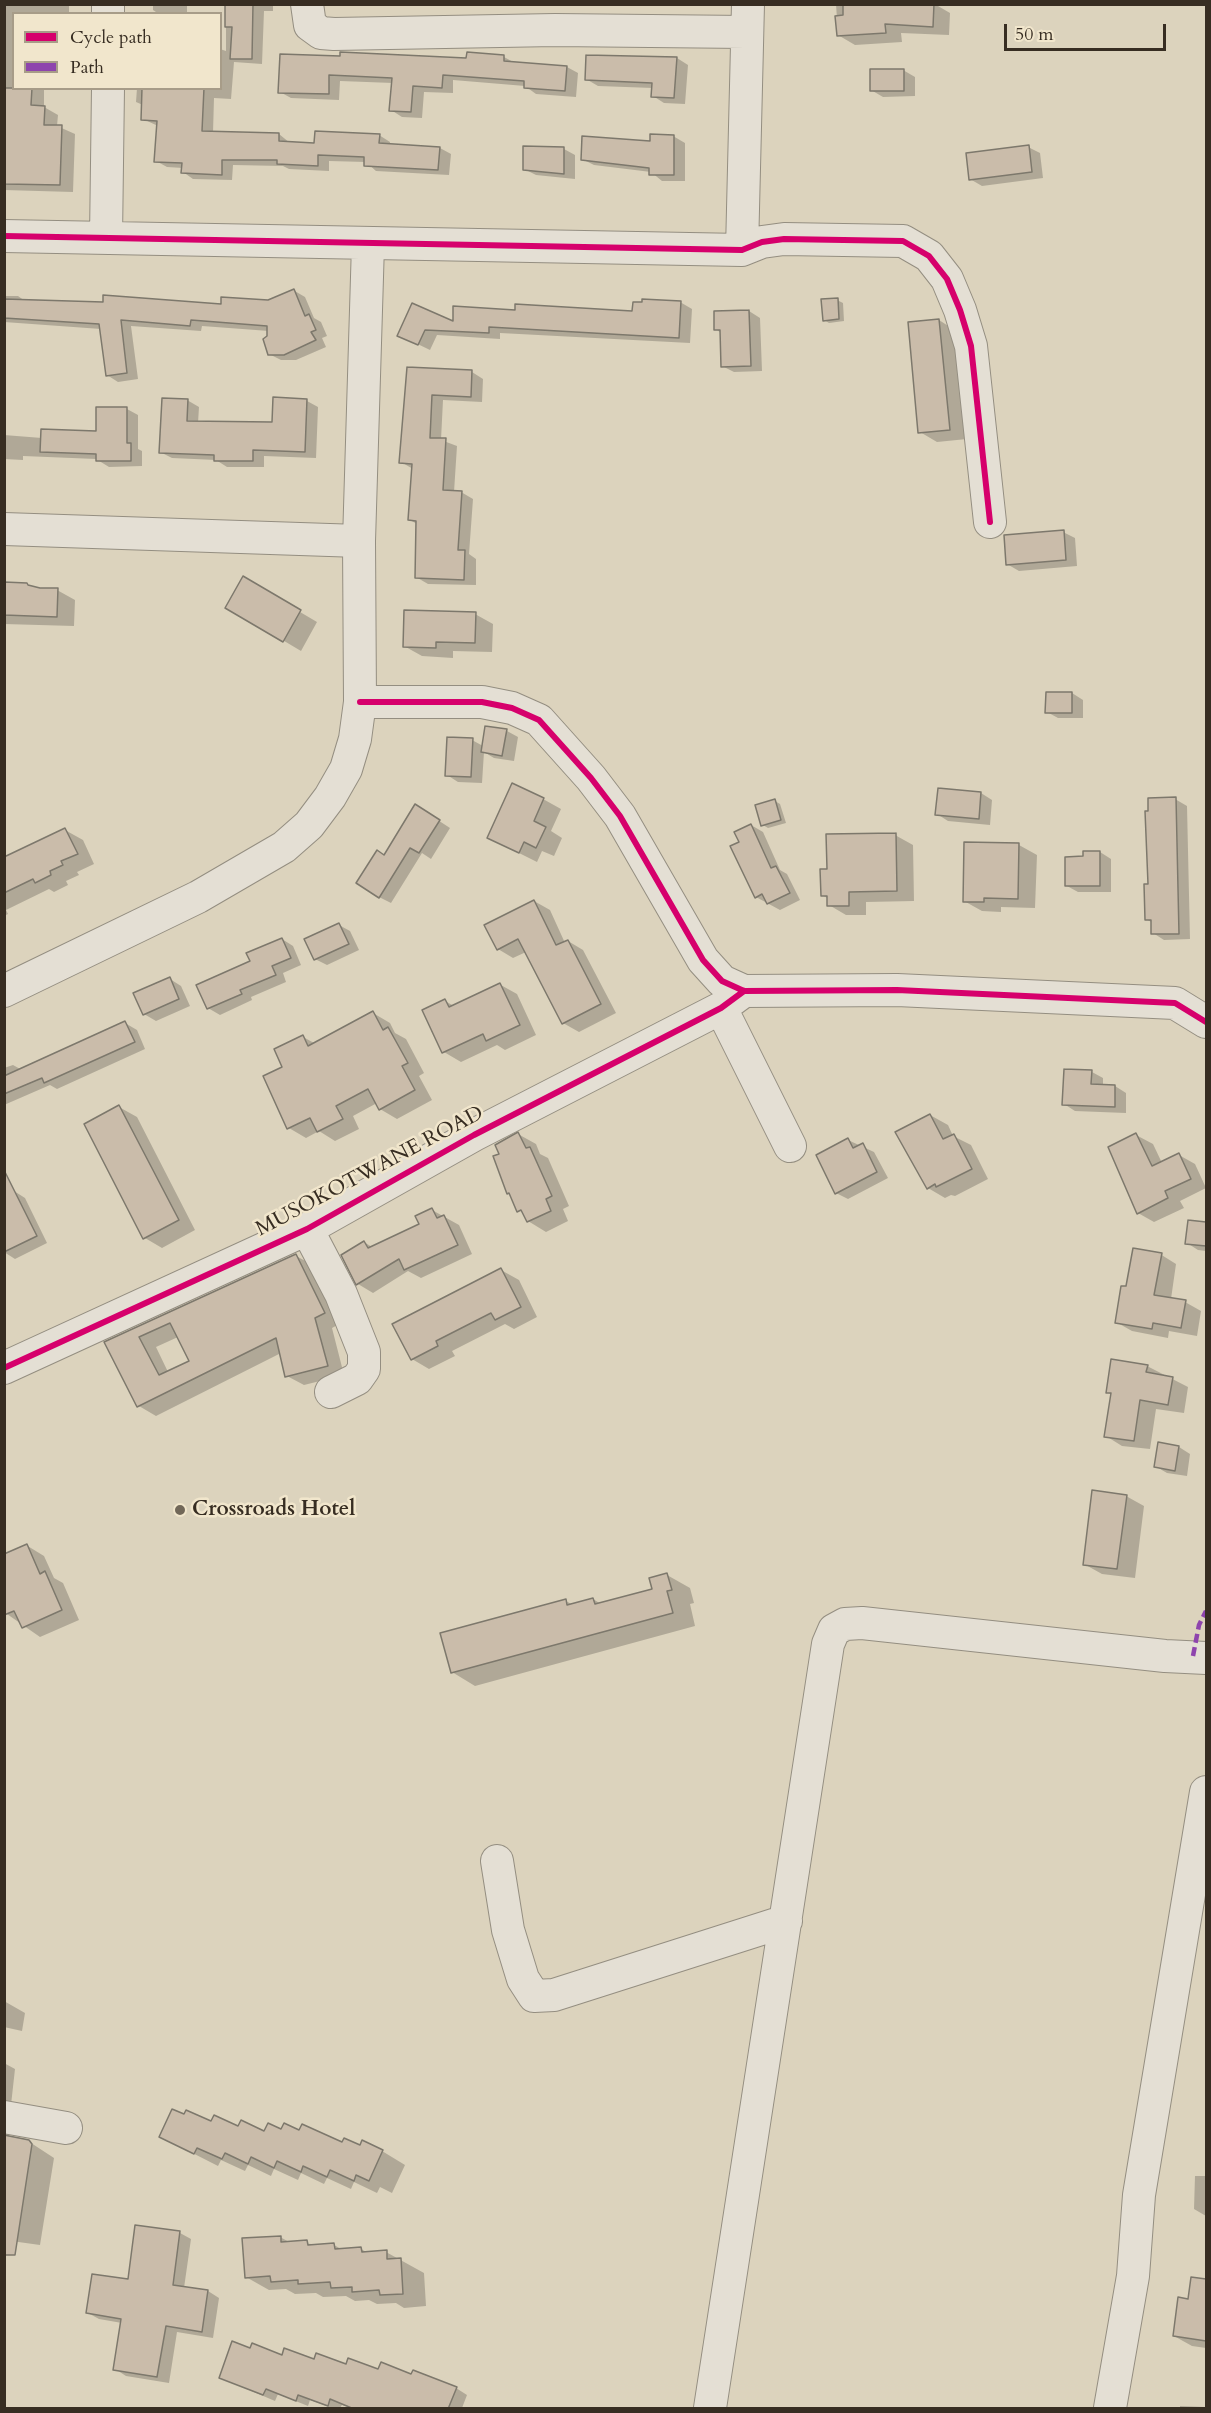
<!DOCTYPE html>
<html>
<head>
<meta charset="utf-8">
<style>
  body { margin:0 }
  #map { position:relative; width:1211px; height:2413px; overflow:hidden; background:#dcd3bd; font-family:Cardo,serif }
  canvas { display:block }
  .frame { position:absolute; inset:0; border:6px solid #372d22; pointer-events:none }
  .legend { position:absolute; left:12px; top:12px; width:210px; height:78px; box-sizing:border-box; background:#f1e6cc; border:2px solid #a79c88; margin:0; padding:8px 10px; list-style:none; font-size:18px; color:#372d22 }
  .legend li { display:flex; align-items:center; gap:12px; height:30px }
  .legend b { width:30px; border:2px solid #a79c88 }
  .scale { position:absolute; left:1004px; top:24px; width:162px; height:27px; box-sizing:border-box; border:3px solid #372d22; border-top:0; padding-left:8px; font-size:18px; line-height:21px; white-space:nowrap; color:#372d22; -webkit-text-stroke:4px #f1e6cc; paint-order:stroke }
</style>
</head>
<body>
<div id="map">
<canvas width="1211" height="2413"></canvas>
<div class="frame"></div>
<ul class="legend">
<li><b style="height:8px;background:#d6006c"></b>Cycle path</li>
<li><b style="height:8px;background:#8e44ad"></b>Path</li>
</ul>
<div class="scale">50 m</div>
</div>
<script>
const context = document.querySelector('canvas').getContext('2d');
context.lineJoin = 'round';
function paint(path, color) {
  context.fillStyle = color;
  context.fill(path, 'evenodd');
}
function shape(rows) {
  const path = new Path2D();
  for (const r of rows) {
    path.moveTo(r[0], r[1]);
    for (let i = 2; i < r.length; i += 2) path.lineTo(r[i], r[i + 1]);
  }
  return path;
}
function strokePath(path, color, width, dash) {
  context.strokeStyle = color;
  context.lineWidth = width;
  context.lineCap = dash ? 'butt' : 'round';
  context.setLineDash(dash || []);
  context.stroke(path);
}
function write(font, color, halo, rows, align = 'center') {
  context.font = font + ' Cardo,serif';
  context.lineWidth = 5;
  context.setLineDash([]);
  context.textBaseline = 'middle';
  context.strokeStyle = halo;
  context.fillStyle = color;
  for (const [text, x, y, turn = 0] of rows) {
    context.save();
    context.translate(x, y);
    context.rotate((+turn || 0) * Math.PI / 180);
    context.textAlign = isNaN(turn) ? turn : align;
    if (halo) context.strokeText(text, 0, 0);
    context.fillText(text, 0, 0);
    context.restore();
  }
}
const shadow = shape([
  [4,4,69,4,69,14,14,14,14,88,44,88,44,107,58,115,57,126,75,134,73,192,4,190],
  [153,4,214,4,187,6,187,14,159,14,153,10],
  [226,4,273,4,273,11,264,11,262,64,234,62,231,99,214,98,213,133,279,134,290,143,316,144,379,135,390,142,390,145,440,148,451,154,449,175,376,171,366,162,329,161,329,171,289,169,283,166,233,165,232,180,193,179,183,172,183,168,167,167,156,161,158,126,143,119,143,105,136,102,137,88,220,88,220,49,226,51],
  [836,4,960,4,960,6,938,6,950,13,949,35,901,33,902,42,855,45,838,35],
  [281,55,468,60,504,57,515,63,567,67,578,73,576,97,536,94,525,86,453,80,453,93,424,92,422,118,402,117,391,110,393,83,340,81,339,100,291,98,280,92],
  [677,58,688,65,685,104,664,103,653,96,653,88,598,86,586,79],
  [903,70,915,77,915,96,883,97,871,90],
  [673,136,685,143,685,181,662,181,651,172,594,165,582,159],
  [1028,147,1040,153,1043,178,982,186,970,179],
  [564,149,575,155,575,179,536,175,524,169],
  [293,290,305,297,314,318,321,322,327,336,322,338,326,347,296,360,281,360,269,354,269,331,202,326,201,331,131,326,138,379,118,382,107,375,101,329,4,322,4,296,18,296,25,301,222,306,268,302],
  [837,300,843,303,844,321,829,323,824,320],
  [680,302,692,309,690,343,500,333,500,339,437,335,430,350,399,335,516,311,634,313],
  [749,311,760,318,762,371,734,372,722,366,721,333,716,329],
  [939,320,956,331,967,439,937,442,920,432],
  [408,369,472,372,483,379,482,402,443,400,441,440,457,446,454,492,461,492,473,499,469,554,476,559,476,585,428,584,416,577,417,524,410,520,413,469,401,462],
  [275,399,307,401,318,407,316,458,264,456,264,467,227,467,216,460,172,458,160,452,187,400,199,407,198,423,274,423],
  [127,409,138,415,138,449,142,451,142,466,109,467,96,459,23,456,23,460,4,459,4,435,42,438,97,433],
  [1063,532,1075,538,1077,566,1019,571,1007,564],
  [244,579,317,622,301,651,227,607],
  [4,584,27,584,34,588,57,590,75,600,74,626,4,624],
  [475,614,493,624,492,652,453,651,453,658,422,656,404,646],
  [1072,693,1083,700,1083,718,1058,718,1047,712,1047,694],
  [507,731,518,737,514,761,494,758,484,752,482,783,458,782,447,775,472,740,483,746],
  [940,789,981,793,992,800,990,825,948,821,937,814],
  [543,799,561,809,551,831,562,838,554,856,542,851,537,862,489,838],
  [1175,799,1187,806,1190,939,1164,940,1153,933,1153,923,1146,919,1150,886],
  [775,801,780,804,786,823,768,828,763,825],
  [427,813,450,828,431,859,422,853,391,903,379,897,384,856],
  [751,825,763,832,780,870,787,874,800,900,780,910,756,897,741,842],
  [65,830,83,840,94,864,77,872,79,875,66,881,68,885,54,892,49,889,6,910,8,914,4,916,4,859],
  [895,835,913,845,914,901,866,902,866,915,846,915,829,905,829,899,822,895,828,870],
  [966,844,1019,845,1037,855,1035,908,1001,907,1001,912,982,911,964,901],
  [1100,852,1111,859,1111,892,1078,892,1067,886],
  [534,901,550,910,565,943,568,941,583,950,616,1013,579,1032,563,1023,526,952,513,958,498,949],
  [339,925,350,931,359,950,327,965,315,959],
  [282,939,293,946,301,965,283,973,286,982,251,997,252,1000,220,1015,208,1008,252,962],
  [170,979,181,986,190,1006,156,1021,144,1014],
  [499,984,517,994,536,1035,505,1050,497,1045,461,1062,444,1052,424,1010,445,1001,454,1006],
  [373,1013,390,1023,395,1033,406,1039,424,1073,419,1076,432,1100,397,1119,380,1109,377,1103,353,1116,359,1129,335,1141,319,1131,306,1138,289,1128,284,1068,303,1037,316,1044],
  [125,1023,137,1030,145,1049,57,1089,50,1085,4,1105,4,1068,13,1065,22,1070],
  [1092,1072,1103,1078,1103,1086,1115,1086,1126,1093,1126,1113,1075,1111,1064,1104],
  [119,1107,137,1117,195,1230,162,1248,145,1238],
  [930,1115,948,1125,953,1136,971,1145,988,1179,955,1196,951,1195,945,1198,928,1188],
  [518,1134,536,1144,540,1154,548,1158,569,1206,563,1209,568,1221,546,1232,528,1221,508,1193,501,1154],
  [1136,1135,1153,1144,1162,1163,1179,1155,1195,1164,1206,1188,1180,1201,1184,1208,1154,1222,1138,1213],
  [848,1140,874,1152,888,1178,848,1199,836,1193],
  [14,1191,25,1198,47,1243,15,1259,4,1252,4,1196],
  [432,1210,459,1225,472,1254,421,1278,408,1271,373,1293,358,1284,364,1242,372,1247,421,1225],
  [1189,1222,1206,1223,1206,1251,1198,1250,1187,1243],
  [1160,1254,1176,1264,1171,1299,1185,1302,1201,1311,1197,1336,1169,1331,1168,1338,1132,1331,1116,1322,1127,1288],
  [296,1256,313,1265,341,1323,332,1328,344,1375,304,1385,287,1376,281,1353,156,1416,139,1406,107,1342],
  [178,1337,191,1361,168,1372,156,1347],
  [501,1270,519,1280,537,1317,514,1329,505,1324,452,1351,455,1356,429,1369,412,1359],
  [1147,1366,1188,1387,1184,1413,1156,1409,1150,1449,1122,1446,1106,1436,1112,1395,1107,1392],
  [1179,1447,1190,1454,1187,1476,1167,1473,1155,1466],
  [1126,1496,1144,1506,1135,1578,1102,1574,1084,1564],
  [26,1545,44,1556,54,1578,63,1583,79,1620,40,1637,7,1614],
  [667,1575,690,1588,694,1603,690,1604,695,1626,475,1686,452,1672,566,1601,573,1605,593,1599,601,1604,653,1590],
  [4,2001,25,2013,22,2031,4,2027],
  [4,2063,15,2069,8,2132,10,2138,28,2141,54,2158,40,2245,4,2240],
  [212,2123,265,2133,300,2132,343,2144,382,2151,405,2165,392,2193,380,2187,377,2193,354,2182,351,2189,327,2178,324,2184,301,2173,298,2180,274,2169,271,2176,248,2165,245,2171,221,2160,218,2166,161,2137],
  [1195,2176,1206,2176,1206,2216,1194,2209],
  [180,2233,191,2239,184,2288,208,2291,219,2298,213,2338,177,2332,169,2383,126,2376,115,2369,122,2323,99,2319,88,2313,129,2281],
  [280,2237,291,2243,334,2245,343,2250,361,2249,368,2253,386,2252,424,2273,426,2306,404,2308,396,2303,377,2304,369,2300,355,2301,346,2296,323,2297,316,2293,295,2294,286,2289,269,2290,246,2277],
  [1192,2279,1206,2281,1206,2348,1192,2346,1174,2336,1189,2300],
  [283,2356,412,2376,456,2388,467,2395,462,2408,352,2408,342,2405,340,2408,332,2408,310,2400,308,2406,278,2394,275,2401,221,2378],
  [1180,2406,1206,2407,1206,2408,1180,2408]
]);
const building = shape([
  [225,4,253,4,252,59,230,59,232,27,225,27,225,4],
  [843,4,934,4,933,27,885,24,886,33,837,36,835,16,843,15,843,4],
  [340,52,466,58,467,52,504,55,504,61,567,66,565,91,524,88,524,81,443,75,442,88,413,86,411,112,389,111,392,78,329,75,329,94,278,93,280,54,340,56,340,52],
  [586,55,677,57,674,98,651,97,652,83,585,80,586,55],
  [870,69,904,69,904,91,870,91,870,69],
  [4,88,32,88,31,105,45,106,44,125,62,125,60,185,4,184,4,88],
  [142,88,204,88,202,131,279,133,279,141,314,143,315,131,380,134,379,143,440,147,438,170,364,166,364,157,318,155,318,166,277,164,277,160,222,160,222,175,181,173,182,163,154,162,157,121,141,120,142,88],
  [650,134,674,135,674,175,649,175,649,168,581,160,582,136,650,141,650,134],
  [1029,145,1032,172,969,180,966,153,1029,145],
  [523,146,564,147,564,174,523,170,523,146],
  [294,289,305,316,309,314,316,330,311,332,316,340,284,355,268,355,263,339,267,336,267,326,191,320,190,326,121,320,127,373,106,376,99,324,4,318,4,299,103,302,103,295,221,304,221,297,268,300,294,289],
  [838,298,839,319,823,321,821,299,838,298],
  [642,299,681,301,679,338,489,327,489,333,425,330,418,345,397,336,412,303,453,321,453,306,515,310,515,304,632,311,633,302,642,302,642,299],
  [749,310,751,366,721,367,720,330,714,330,714,311,749,310],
  [939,319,950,430,918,433,908,322,939,319],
  [407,367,472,370,471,397,432,395,430,438,446,438,443,490,462,491,458,550,465,550,464,580,415,578,416,521,408,520,412,464,399,463,407,367],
  [273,397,307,399,305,452,253,450,253,461,214,461,214,455,159,453,162,398,188,399,187,421,272,422,273,397],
  [96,407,127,407,127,443,131,443,131,461,96,461,96,454,40,452,41,429,96,431,96,407],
  [1064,530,1066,560,1006,565,1004,535,1064,530],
  [243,576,301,610,283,642,225,608,243,576],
  [4,582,27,583,28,585,40,588,58,588,57,617,4,615,4,582],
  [404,610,476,612,475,643,436,642,436,648,403,647,404,610],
  [1046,692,1072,692,1072,713,1045,713,1046,692],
  [485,726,507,729,502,756,481,752,485,726],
  [447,737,473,738,471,777,445,776,447,737],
  [512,783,544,798,534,821,546,827,536,848,524,842,519,853,487,838,512,783],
  [938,788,981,792,979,819,935,815,938,788],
  [1176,797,1179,934,1151,934,1151,920,1145,920,1144,884,1148,884,1145,811,1148,811,1148,798,1176,797],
  [775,799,781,820,761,826,755,805,775,799],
  [415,804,440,820,419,853,410,848,379,898,356,883,377,850,384,855,415,804],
  [751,824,771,868,776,866,790,893,767,904,762,894,755,898,730,846,739,842,734,832,751,824],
  [65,828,78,854,61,861,63,865,50,871,51,875,35,883,33,879,4,893,4,857,65,828],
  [896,833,897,891,849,892,849,906,827,906,827,896,821,896,820,869,827,869,826,834,896,833],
  [964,842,1019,843,1018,899,984,898,984,902,963,902,964,842],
  [1083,851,1100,851,1100,886,1065,886,1065,857,1083,856,1083,851],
  [534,900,556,945,568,940,601,1004,562,1024,518,939,497,950,484,925,534,900],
  [339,923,349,944,314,960,304,939,339,923],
  [282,938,291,958,272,966,276,975,240,990,242,994,207,1009,196,985,250,961,246,953,282,938],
  [170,977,179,999,143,1015,133,993,170,977],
  [500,983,520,1025,486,1041,483,1034,442,1053,422,1010,445,999,449,1007,500,983],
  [373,1011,383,1030,388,1027,408,1063,402,1066,415,1090,379,1110,368,1089,336,1106,343,1119,317,1132,310,1118,287,1129,263,1076,282,1067,274,1049,303,1035,308,1046,373,1011],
  [125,1021,135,1042,44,1083,42,1078,4,1094,4,1076,125,1021],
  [1064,1069,1092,1070,1091,1084,1115,1085,1115,1107,1062,1105,1064,1069],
  [119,1105,179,1220,143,1239,84,1124,119,1105],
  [930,1114,943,1139,954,1134,972,1169,936,1187,935,1184,927,1189,895,1132,930,1114],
  [518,1132,526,1148,530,1147,552,1196,546,1199,551,1211,527,1222,521,1210,517,1212,509,1193,507,1194,493,1156,499,1154,495,1145,518,1132],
  [1136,1133,1152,1166,1179,1153,1191,1179,1165,1191,1168,1198,1137,1214,1108,1147,1136,1133],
  [848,1138,853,1148,863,1143,877,1172,835,1194,816,1155,848,1138],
  [4,1170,37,1236,4,1252,4,1170],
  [432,1208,437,1218,444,1215,458,1245,404,1270,399,1259,356,1285,341,1255,364,1241,368,1248,419,1224,415,1216,432,1208],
  [1188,1220,1206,1222,1206,1246,1185,1244,1188,1220],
  [1133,1248,1162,1253,1154,1295,1186,1300,1181,1328,1153,1323,1152,1329,1115,1323,1121,1286,1126,1286,1133,1248],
  [296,1254,325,1313,315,1318,328,1366,285,1377,276,1338,137,1407,104,1342,296,1254],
  [170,1323,189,1361,159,1375,139,1337,170,1323],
  [501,1268,521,1307,495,1320,491,1313,436,1341,438,1346,411,1360,392,1324,501,1268],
  [1111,1359,1148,1365,1146,1372,1173,1377,1168,1405,1140,1400,1134,1441,1104,1437,1111,1393,1106,1393,1111,1359],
  [1158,1442,1179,1446,1175,1471,1154,1467,1158,1442],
  [1092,1490,1127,1495,1117,1569,1083,1565,1092,1490],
  [27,1544,40,1574,45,1571,62,1610,22,1628,14,1611,4,1615,4,1554,27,1544],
  [667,1573,672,1590,667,1591,673,1613,451,1673,440,1633,566,1599,567,1605,593,1598,595,1604,652,1589,649,1578,667,1573],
  [172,2109,184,2114,186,2110,211,2121,214,2115,238,2126,241,2120,264,2131,268,2123,281,2129,284,2123,299,2130,302,2124,342,2142,344,2138,360,2145,362,2140,383,2150,369,2181,356,2175,354,2181,330,2170,327,2177,303,2166,301,2172,277,2161,274,2168,251,2157,248,2164,225,2153,222,2159,197,2148,194,2154,159,2137,172,2109],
  [4,2135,29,2140,32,2144,15,2255,4,2255,4,2135],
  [135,2225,180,2231,173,2285,208,2290,202,2332,166,2326,157,2377,113,2370,121,2319,86,2313,92,2274,128,2279,135,2225],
  [281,2236,281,2242,307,2240,308,2245,334,2243,335,2249,361,2247,362,2252,387,2250,387,2259,401,2258,403,2294,380,2295,379,2290,352,2292,352,2287,331,2288,330,2282,298,2284,298,2280,271,2282,270,2276,245,2278,242,2238,281,2236],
  [1191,2277,1206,2279,1206,2341,1173,2336,1178,2297,1188,2299,1191,2277],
  [232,2341,250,2348,252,2343,282,2355,284,2348,314,2359,316,2353,346,2364,348,2358,378,2369,381,2362,411,2374,413,2370,457,2387,448,2409,354,2409,330,2399,328,2406,298,2395,296,2401,266,2389,263,2395,219,2378,232,2341]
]);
const minor = shape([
  [307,4,310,25,321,33,334,34,555,30,746,32],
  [108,14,108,4],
  [4,236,742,250,762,242,784,239,903,241,929,256,947,279,960,310,971,346,990,522],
  [106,238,108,88],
  [742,250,748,4],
  [4,529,359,541],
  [360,702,482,702,512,708,539,720,591,778,620,816,703,960,722,981,744,991,897,990,1175,1003,1206,1022],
  [4,991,198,897,284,847,309,825,330,797,346,769,355,739,360,702,359,541,368,244],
  [721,1008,790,1146],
  [307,1229,341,1294,364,1352,364,1369,357,1379,331,1392],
  [4,1368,307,1229,474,1135,721,1008,744,991],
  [497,1861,508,1930,523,1979,534,1996,554,1995,786,1921],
  [4,2117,66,2128],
  [710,2408,828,1644,834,1630,845,1624,862,1623,1165,1656,1206,1658],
  [1110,2408,1133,2276,1139,2195,1206,1792]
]);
const quiet = shape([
  [1193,1656,1199,1625,1206,1611]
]);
const cycleway = shape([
  [4,236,742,250,762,242,784,239,903,241,929,256,947,279,960,310,971,346,990,522],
  [360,702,482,702,512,708,539,720,591,778,620,816,703,960,722,981,744,991,897,990,1175,1003,1206,1022],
  [4,1368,307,1229,474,1135,721,1008,744,991]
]);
const markers = [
  [180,1510,6,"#716758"]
];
const streetNames = [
  ["MUSOKOTWANE ROAD",370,1172,-28]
];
const poiNames = [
  ["Crossroads Hotel",192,1510]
];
paint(shadow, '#0003');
paint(building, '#cabcaa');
strokePath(building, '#7d786c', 1.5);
strokePath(minor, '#948e81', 34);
strokePath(minor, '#e4dfd4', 32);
strokePath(quiet, '#8e44ad', 4.5, [9, 4.5]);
strokePath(cycleway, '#d6006c', 6);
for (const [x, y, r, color] of markers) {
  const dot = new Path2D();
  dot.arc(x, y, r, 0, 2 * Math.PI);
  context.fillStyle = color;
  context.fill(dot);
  strokePath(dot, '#f1e6cc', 2);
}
write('21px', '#372d22', '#f1e6cc', streetNames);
write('bold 21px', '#372d22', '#f1e6cc', poiNames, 'left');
</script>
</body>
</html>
